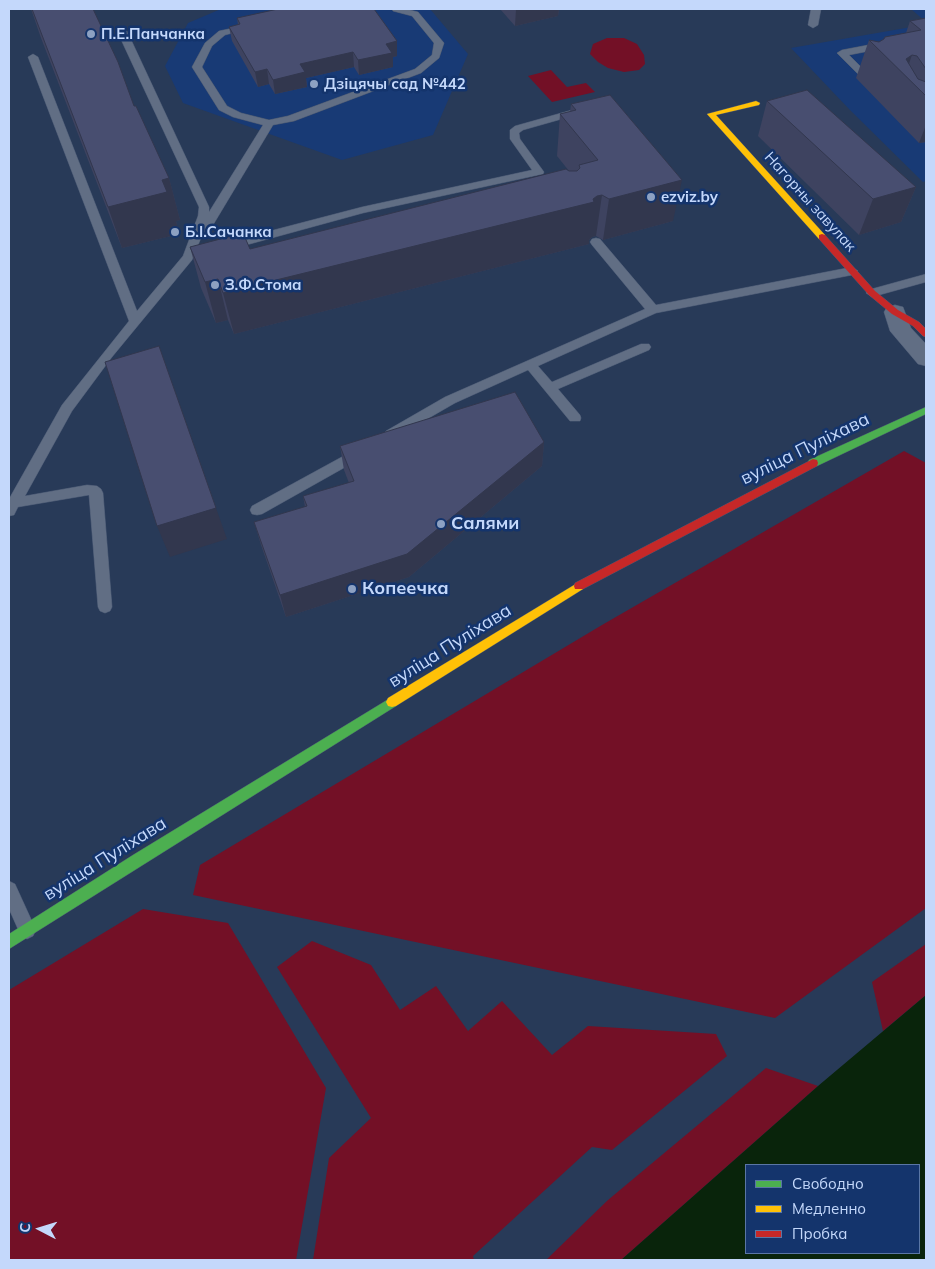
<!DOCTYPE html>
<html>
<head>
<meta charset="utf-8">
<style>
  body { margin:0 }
  #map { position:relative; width:935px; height:1269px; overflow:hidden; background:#283a58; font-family:Mulish,sans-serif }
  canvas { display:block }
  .frame { position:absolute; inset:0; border:10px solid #c4d8fb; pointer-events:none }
  .legend { position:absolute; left:745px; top:1164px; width:175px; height:90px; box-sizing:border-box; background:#14346c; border:1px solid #5a76a5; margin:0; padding:6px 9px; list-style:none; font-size:15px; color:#c4d8fb }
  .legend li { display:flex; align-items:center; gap:10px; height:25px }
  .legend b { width:25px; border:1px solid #5a76a5 }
  .north { position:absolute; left:15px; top:1204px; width:50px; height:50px; -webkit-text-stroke:4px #14346c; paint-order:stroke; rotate:275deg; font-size:14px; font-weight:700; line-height:20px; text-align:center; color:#c4d8fb }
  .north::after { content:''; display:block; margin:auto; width:18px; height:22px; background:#c4d8fb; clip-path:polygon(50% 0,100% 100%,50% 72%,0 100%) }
</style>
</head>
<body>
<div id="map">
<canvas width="935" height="1269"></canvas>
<div class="frame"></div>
<ul class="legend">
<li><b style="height:6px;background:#4caf50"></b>Свободно</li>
<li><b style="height:6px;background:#ffc107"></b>Медленно</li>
<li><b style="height:6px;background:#c62828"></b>Пробка</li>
</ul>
<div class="north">С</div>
</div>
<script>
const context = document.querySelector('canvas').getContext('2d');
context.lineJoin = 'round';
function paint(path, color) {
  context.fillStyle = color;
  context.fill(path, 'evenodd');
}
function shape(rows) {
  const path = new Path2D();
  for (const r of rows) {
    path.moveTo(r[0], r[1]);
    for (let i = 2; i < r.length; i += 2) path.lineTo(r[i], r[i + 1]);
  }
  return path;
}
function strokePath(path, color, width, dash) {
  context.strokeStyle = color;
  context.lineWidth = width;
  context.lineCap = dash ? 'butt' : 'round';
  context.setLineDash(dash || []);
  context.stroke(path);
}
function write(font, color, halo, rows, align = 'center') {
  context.font = font + ' Mulish,sans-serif';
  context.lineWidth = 5;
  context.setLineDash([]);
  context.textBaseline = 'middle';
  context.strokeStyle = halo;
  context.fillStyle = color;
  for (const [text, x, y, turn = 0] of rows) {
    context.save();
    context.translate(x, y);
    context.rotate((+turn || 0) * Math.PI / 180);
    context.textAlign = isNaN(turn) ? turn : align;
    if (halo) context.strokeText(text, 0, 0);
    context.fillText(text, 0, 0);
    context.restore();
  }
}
const built = shape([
  [221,9,430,9,468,54,433,135,342,160,183,103,165,66,188,23],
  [911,9,926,9,926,181,923,182,850,110,791,48,923,25,926,22]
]);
const green = shape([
  [607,38,624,38,637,44,644,55,645,64,639,70,624,72,608,68,598,62,590,54,593,44],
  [551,70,567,87,586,83,595,92,552,102,528,76],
  [904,451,926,463,926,908,775,1018,193,895,200,865,602,625],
  [143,909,228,923,326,1088,296,1260,9,1260,9,990],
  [312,941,371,965,400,1010,436,986,468,1031,502,1001,552,1055,588,1026,716,1034,727,1056,612,1150,592,1147,473,1256,474,1260,313,1260,329,1158,371,1118,277,967],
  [926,944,926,995,883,1031,872,982],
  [766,1068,818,1086,621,1260,546,1260,608,1200]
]);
const water = shape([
  [926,995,926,1260,621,1260,818,1086],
  [746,1165,919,1165,919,1253,746,1253]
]);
const lane = shape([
  [392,9,406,9,418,12,444,43,439,58,421,73,294,121,273,125,210,230,208,232,203,233,192,260,112,357,72,411,25,496,87,485,97,486,101,489,103,493,112,607,110,611,105,613,100,611,98,607,89,495,18,507,14,515,9,516,9,499,62,405,129,321,28,57,33,54,38,57,137,311,183,256,198,216,199,207,117,31,119,29,122,28,127,31,209,207,209,212,263,125,233,117,219,110,192,67,205,43,219,31,252,24,252,28,225,35,212,46,202,67,227,106,241,113,269,120,288,116,415,69,432,55,434,43,412,16,393,11,392,9],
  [811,9,821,9,818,25,813,28,808,25,811,9],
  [926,34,926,40,849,55,870,76,865,79,862,78,837,53,842,50,926,34],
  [579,108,584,111,583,113,523,130,519,133,520,139,544,172,543,174,363,213,228,250,222,246,224,243,362,207,532,170,510,139,510,130,515,126,579,108],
  [596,238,600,239,656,305,852,267,858,271,852,275,656,313,538,366,552,382,641,344,649,344,651,347,649,350,558,389,580,415,581,418,580,421,570,421,528,370,455,403,396,437,386,437,384,434,386,431,445,397,645,309,592,245,590,242,592,239,596,238],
  [926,274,926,282,872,297,866,293,868,290,926,274],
  [360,447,365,448,367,452,365,456,262,514,257,515,252,514,250,510,252,506,360,447],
  [9,881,15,884,36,930,33,936,27,939,21,936,9,909,9,881]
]);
const street = shape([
  [895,305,903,307,911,328,926,344,926,366,918,364,890,331,884,312,887,307,895,305]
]);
const fast = shape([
  [926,407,926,414,817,466,809,466,808,463,809,460,926,407],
  [392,697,396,698,398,702,396,706,9,949,9,934,133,855,392,697]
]);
const slow = shape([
  [756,101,760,103,759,105,716,115,825,235,825,239,819,239,707,114,756,101],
  [579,582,583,583,584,586,583,589,396,706,392,707,388,706,386,702,388,698,579,582]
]);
const jam = shape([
  [822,234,825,235,875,291,898,310,919,322,926,329,926,337,923,336,913,326,892,314,869,295,819,239,819,235,822,234],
  [813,459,817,460,818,463,817,466,583,589,575,589,574,586,575,583,813,459]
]);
const wall = shape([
  [31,9,93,9,134,106,169,178,180,220,176,221,179,234,122,248,41,38],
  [500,9,559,9,558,16,515,26],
  [237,18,397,41,397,56,393,57,393,67,359,75,354,67,306,78,307,87,275,94,269,84,258,87,232,41,229,27,238,25],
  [926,18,926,142,919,143,856,78,869,40,879,42,884,40,885,37,906,33,910,21],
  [767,101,916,187,901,222,859,235,758,136],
  [571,104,673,221,603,240,596,236,592,237,589,240,589,244,234,334,228,320,216,323,201,288,190,247,250,249,569,171,557,156,560,114,570,112],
  [544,442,542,466,409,577,286,617,261,545,254,522,305,507,303,496,349,483,344,470,340,446]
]);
const shadedWall = shape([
  [516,9,559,9,558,16,515,26],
  [397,41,397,56,393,57,393,67,359,75,358,60,386,44],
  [353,52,354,67,306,78,307,87,275,94,273,80,300,64],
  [912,55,905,75,906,59],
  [267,69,269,84,258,87,255,72],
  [926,125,926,142,919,143],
  [169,178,180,220,176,221,179,234,122,248,108,207,162,180],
  [682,180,673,221,603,240,609,199],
  [916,187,901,222,859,235,873,199],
  [602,195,596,236,592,237,589,240,589,244,234,334,223,293,593,199,597,196],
  [218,279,228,320,216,323,205,282],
  [544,442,542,466,409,577,286,617,280,595],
  [216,508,227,539,170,557,157,526]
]);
const building = shape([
  [32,9,93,9,118,62,134,106,136,106,169,178,162,180,167,192,108,207,32,9],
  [278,9,374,9,397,41,386,44,392,53,358,60,353,52,300,64,305,72,273,80,267,69,255,72,229,27,240,24,237,18,278,9],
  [926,18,926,69,917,56,912,55,906,59,918,79,926,82,926,96,869,40,879,42,884,39,885,37,921,30,910,21,926,18],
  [807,90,916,187,873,199,767,101,807,90],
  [610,95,682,180,609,199,602,195,597,196,593,199,594,202,223,293,218,279,205,282,190,247,243,233,250,249,566,169,569,171,577,171,580,168,579,165,598,160,560,114,576,110,571,104,610,95],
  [159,346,216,508,157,526,105,362,159,346],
  [515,392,544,442,407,554,280,595,254,522,307,506,303,496,354,481,340,446,515,392]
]);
const markers = [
  [91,34,5,"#8da1c2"],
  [314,84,5,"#8da1c2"],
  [651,197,5,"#8da1c2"],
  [175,232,5,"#8da1c2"],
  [215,285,5,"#8da1c2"],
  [441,524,5,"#8da1c2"],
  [352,589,5,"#8da1c2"]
];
const farPoinames = [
  ["П.Е.Панчанка",101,34],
  ["Дзіцячы сад №442",324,84],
  ["ezviz.by",661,197],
  ["Б.І.Сачанка",185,232],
  ["З.Ф.Стома",225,285]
];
const farStreetnames = [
  ["Нагорны завулак",810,202,48]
];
const streetNames = [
  ["вуліца Пуліхава",805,449,-26],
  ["вуліца Пуліхава",450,646,-32],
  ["вуліца Пуліхава",105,859,-32]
];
const poiNames = [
  ["Салями",451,524],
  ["Копеечка",362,589]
];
paint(built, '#183a75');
paint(green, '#731026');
paint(water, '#09240b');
strokePath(lane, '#475671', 1);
strokePath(street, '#475671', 1);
strokePath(fast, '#475671', 1);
strokePath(slow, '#475671', 1);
strokePath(jam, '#475671', 1);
paint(lane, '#616e84');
paint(street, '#616e84');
paint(fast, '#4caf50');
paint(slow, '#ffc107');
paint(jam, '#c62828');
paint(wall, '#3e4360');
paint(shadedWall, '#32374e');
paint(building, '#484e70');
strokePath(building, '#32374e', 1);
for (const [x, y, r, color] of markers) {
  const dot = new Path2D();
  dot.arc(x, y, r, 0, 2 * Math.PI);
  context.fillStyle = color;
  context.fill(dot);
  strokePath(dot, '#14346c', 2);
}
write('bold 15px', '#c4d8fb', '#14346c', farPoinames, 'left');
write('15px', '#c4d8fb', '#14346c', farStreetnames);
write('18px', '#c4d8fb', '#14346c', streetNames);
write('bold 18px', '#c4d8fb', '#14346c', poiNames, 'left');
</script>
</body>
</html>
